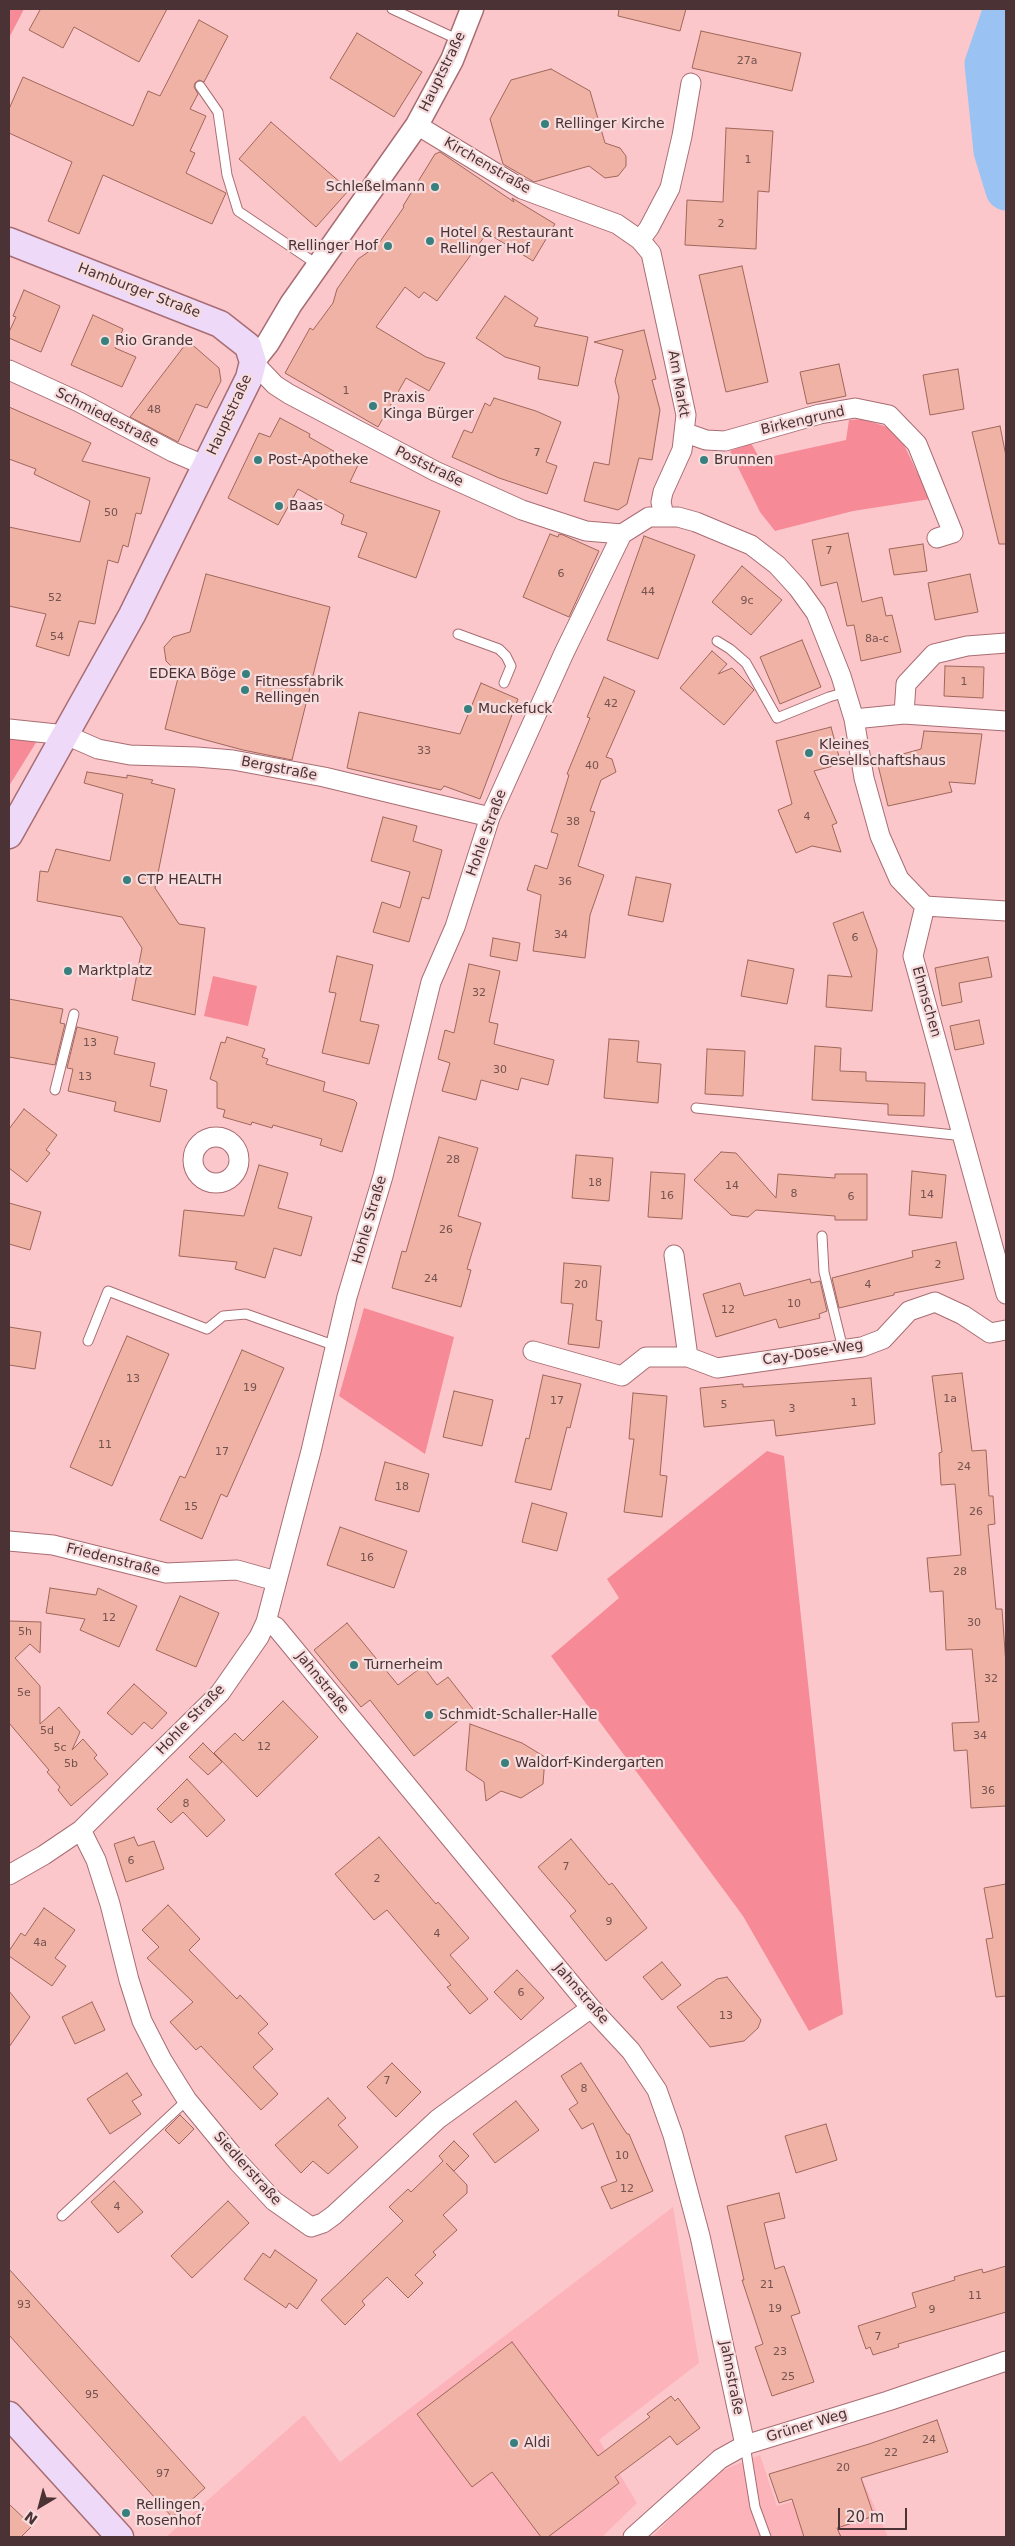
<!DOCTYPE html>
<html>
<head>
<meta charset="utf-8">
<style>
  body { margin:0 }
  #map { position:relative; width:1015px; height:2546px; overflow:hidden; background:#fcc7cb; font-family:"DejaVu Sans",sans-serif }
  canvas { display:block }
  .frame { position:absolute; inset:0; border:10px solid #4b3234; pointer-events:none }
  .north { position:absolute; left:15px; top:2481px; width:50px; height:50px; -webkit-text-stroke:4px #f7dcde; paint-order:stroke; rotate:217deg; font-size:14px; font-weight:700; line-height:20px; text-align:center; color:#4b3234 }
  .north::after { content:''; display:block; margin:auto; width:18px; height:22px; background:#4b3234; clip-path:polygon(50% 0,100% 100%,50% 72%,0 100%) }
  .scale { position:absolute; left:838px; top:2508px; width:69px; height:22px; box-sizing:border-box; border:2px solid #4b3234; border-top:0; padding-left:6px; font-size:15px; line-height:18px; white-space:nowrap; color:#4b3234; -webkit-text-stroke:4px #f7dcde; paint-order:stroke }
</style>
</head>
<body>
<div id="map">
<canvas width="1015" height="2546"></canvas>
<div class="frame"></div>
<div class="north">N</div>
<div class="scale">20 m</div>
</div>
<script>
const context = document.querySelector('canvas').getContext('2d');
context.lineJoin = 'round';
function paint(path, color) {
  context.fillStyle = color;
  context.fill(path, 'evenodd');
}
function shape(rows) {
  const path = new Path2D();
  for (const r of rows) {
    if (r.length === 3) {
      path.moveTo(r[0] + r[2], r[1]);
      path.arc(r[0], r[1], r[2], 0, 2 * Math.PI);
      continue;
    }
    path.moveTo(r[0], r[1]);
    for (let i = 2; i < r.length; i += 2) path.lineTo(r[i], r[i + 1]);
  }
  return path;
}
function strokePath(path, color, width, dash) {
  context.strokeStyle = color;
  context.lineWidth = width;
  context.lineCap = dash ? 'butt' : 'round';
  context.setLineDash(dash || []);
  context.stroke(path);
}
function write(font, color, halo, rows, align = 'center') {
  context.font = font + ' "DejaVu Sans",sans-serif';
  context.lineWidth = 4.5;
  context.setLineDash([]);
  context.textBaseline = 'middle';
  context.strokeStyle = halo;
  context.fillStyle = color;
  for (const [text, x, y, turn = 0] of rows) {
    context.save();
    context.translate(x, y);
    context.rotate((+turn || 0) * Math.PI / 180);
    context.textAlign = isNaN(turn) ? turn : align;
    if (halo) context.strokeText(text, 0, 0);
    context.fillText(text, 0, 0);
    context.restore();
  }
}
const built = shape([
  [673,2207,699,2363,599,2440,637,2503,602,2537,166,2537,304,2415,340,2462],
  [760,2455,777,2506,863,2481,888,2537,652,2537,716,2473]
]);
const green = shape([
  [9,9,24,9,9,38],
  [863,419,887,427,904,445,930,499,853,511,775,531,760,512,730,451,751,443,760,459,846,440,849,420],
  [9,729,42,733,9,786],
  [213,976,257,986,248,1026,204,1016],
  [364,1308,454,1337,425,1454,339,1396],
  [767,1451,784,1456,843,2014,809,2031,743,1916,551,1656,619,1598,607,1579]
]);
const river = shape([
  [1004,9,985,64,994,151,1006,190]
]);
const building = shape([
  [38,9,167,9,139,62,74,27,63,48,29,30,40,10,38,9],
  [619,9,686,9,680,31,618,16,619,9],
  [199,20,228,36,204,82,199,80,195,83,194,87,198,94,190,109,206,116,190,151,195,153,186,173,226,193,212,224,103,175,79,234,48,221,72,162,9,133,9,109,23,77,133,126,148,91,160,96,199,20],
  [701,31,801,53,792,91,692,68,701,31],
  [357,33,422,72,394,117,330,78,357,33],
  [551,69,590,91,605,143,620,148,626,156,626,166,618,176,605,178,589,166,534,182,503,164,490,119,511,80,551,69],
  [271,122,349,190,316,227,239,159,271,122],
  [726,128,773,131,769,192,758,191,756,249,685,245,687,200,723,202,726,128],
  [440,152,514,202,512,198,555,224,533,261,487,233,437,301,424,292,419,298,405,287,376,327,426,357,445,363,429,391,406,378,378,427,285,373,310,328,313,330,333,303,337,289,358,259,377,246,404,207,403,206,435,154,440,152],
  [742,266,768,382,726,392,699,275,742,266],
  [24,290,60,306,41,352,9,338,9,332,16,317,13,316,24,290],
  [505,296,538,318,534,326,588,337,578,386,538,379,540,367,505,357,476,338,505,296],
  [93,315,123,329,115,348,136,357,122,387,71,365,93,315],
  [644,330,656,379,652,380,660,410,652,460,639,458,627,504,618,510,584,501,594,462,609,465,619,397,615,381,623,350,594,342,644,330],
  [188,341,219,368,221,381,207,408,196,404,178,442,130,417,188,341],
  [839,364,846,396,807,404,800,372,839,364],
  [958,369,964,409,930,415,923,375,958,369],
  [494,398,536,411,561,422,546,462,557,466,547,494,499,478,452,457,464,430,472,433,485,403,490,406,494,398],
  [9,407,91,443,82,461,150,478,141,514,136,513,128,547,123,545,118,563,108,560,95,624,79,621,69,656,36,646,46,614,9,606,9,527,80,542,90,501,34,474,36,469,9,459,9,407],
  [280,418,310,434,309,437,358,465,350,482,440,511,416,578,358,557,367,533,341,524,344,515,298,489,278,525,228,498,259,433,270,437,280,418],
  [1000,426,1006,456,1006,544,999,544,972,432,1000,426],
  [848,533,862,602,882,597,886,616,892,615,901,652,861,661,854,625,847,626,837,582,821,586,812,540,848,533],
  [550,534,558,537,559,534,563,535,599,551,569,617,523,597,550,534],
  [644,536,695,555,658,659,607,640,644,536],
  [923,544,927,571,894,575,889,549,923,544],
  [742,566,782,600,751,635,712,602,742,566],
  [206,574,330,607,292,760,243,750,165,729,179,674,166,661,164,647,173,637,190,632,206,574],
  [970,574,978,612,935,620,928,583,970,574],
  [802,640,821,687,780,704,760,657,802,640],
  [712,651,727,664,718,674,732,668,754,690,724,725,680,688,712,651],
  [945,666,984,667,983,698,944,696,945,666],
  [604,677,635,691,606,757,612,759,616,772,601,780,590,811,595,812,578,866,604,875,590,915,585,958,533,951,541,895,527,890,535,865,547,869,558,834,551,832,569,775,567,774,590,718,587,717,604,677],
  [481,683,518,699,480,799,444,786,441,790,347,768,359,712,460,734,481,683],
  [831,727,841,764,814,771,837,823,832,825,841,852,812,846,796,853,778,810,792,804,776,741,831,727],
  [924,731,982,734,975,784,949,782,952,792,888,806,877,761,921,749,924,731],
  [87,772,127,778,127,775,153,780,151,783,175,789,155,888,179,924,205,928,195,1015,132,1000,142,948,122,917,37,901,40,871,48,872,56,849,110,861,123,794,84,783,87,772],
  [383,817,417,826,413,841,442,850,429,899,422,897,409,942,373,932,382,902,400,908,410,872,371,861,383,817],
  [636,877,671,884,663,922,628,915,636,877],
  [863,912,877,950,872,1011,826,1007,828,975,852,977,833,923,863,912],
  [493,938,520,943,517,961,490,956,493,938],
  [337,956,373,965,360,1021,379,1025,369,1064,322,1053,336,993,329,992,337,956],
  [988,957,992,977,959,983,962,1002,942,1006,935,968,988,957],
  [748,960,794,969,787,1004,741,996,748,960],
  [469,964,500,971,489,1022,498,1024,494,1044,554,1060,548,1085,521,1078,518,1090,481,1080,476,1100,442,1091,450,1063,438,1059,445,1030,454,1033,469,964],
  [9,999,63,1009,60,1023,65,1024,55,1065,9,1057,9,999],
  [979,1020,984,1044,955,1050,950,1026,979,1020],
  [77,1027,118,1037,114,1054,155,1063,150,1086,167,1090,160,1122,114,1111,116,1102,68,1091,73,1069,67,1068,77,1027],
  [227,1037,265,1049,262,1057,268,1059,266,1064,325,1082,323,1091,354,1100,357,1103,342,1152,320,1145,322,1139,273,1125,272,1128,252,1122,251,1125,223,1117,225,1110,217,1108,217,1082,210,1079,221,1042,225,1043,227,1037],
  [609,1039,639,1041,637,1062,661,1064,658,1103,604,1098,609,1039],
  [815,1046,841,1048,840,1071,866,1072,866,1081,925,1083,924,1116,888,1115,888,1104,812,1100,815,1046],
  [707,1049,745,1051,743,1096,705,1094,707,1049],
  [24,1109,57,1135,46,1150,50,1153,27,1182,9,1168,9,1129,24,1109],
  [439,1137,478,1148,458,1216,481,1223,467,1269,471,1270,461,1307,392,1288,402,1251,406,1252,439,1137],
  [721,1152,736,1153,776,1198,778,1174,835,1178,835,1174,867,1174,867,1220,835,1220,835,1216,756,1210,748,1217,731,1215,694,1180,721,1152],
  [576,1155,613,1158,609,1201,572,1198,576,1155],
  [259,1165,288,1173,278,1208,312,1217,301,1256,274,1248,265,1278,235,1269,237,1262,179,1256,184,1210,244,1216,259,1165],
  [912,1171,946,1175,942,1218,909,1215,912,1171],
  [651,1172,685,1174,682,1219,648,1217,651,1172],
  [9,1203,41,1212,30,1250,9,1244,9,1203],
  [956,1242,964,1279,894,1293,894,1295,839,1308,832,1278,913,1257,912,1251,956,1242],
  [564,1263,601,1266,596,1320,602,1321,599,1348,568,1344,573,1304,561,1303,564,1263],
  [810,1279,811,1283,820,1281,827,1311,819,1314,820,1318,779,1328,776,1319,716,1337,703,1294,740,1283,744,1296,810,1279],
  [9,1327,41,1332,35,1369,9,1365,9,1327],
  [127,1336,169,1354,112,1486,70,1467,127,1336],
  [242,1350,284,1368,227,1497,221,1494,202,1539,160,1520,180,1476,185,1478,242,1350],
  [962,1373,972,1451,986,1450,989,1496,993,1496,995,1524,988,1525,996,1609,1002,1609,1006,1665,1006,1806,971,1808,967,1750,954,1751,952,1723,979,1722,972,1649,946,1650,943,1591,930,1592,927,1558,961,1555,955,1484,941,1485,939,1453,942,1452,932,1376,962,1373],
  [543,1375,581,1384,570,1428,567,1427,551,1490,515,1482,526,1438,529,1439,543,1375],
  [871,1378,875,1424,776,1436,774,1420,704,1427,700,1388,743,1384,743,1387,871,1378],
  [454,1391,493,1400,482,1446,443,1437,454,1391],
  [633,1393,667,1396,660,1475,667,1476,662,1517,624,1512,634,1439,629,1439,633,1393],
  [385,1462,429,1474,419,1512,375,1500,385,1462],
  [532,1503,567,1513,557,1551,522,1542,532,1503],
  [340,1527,407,1551,394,1588,327,1565,340,1527],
  [50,1588,96,1595,98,1588,137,1606,119,1647,80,1630,85,1619,46,1613,50,1588],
  [180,1596,219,1613,196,1667,156,1650,180,1596],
  [9,1621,41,1622,40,1653,30,1644,15,1658,40,1686,40,1724,59,1707,80,1732,72,1750,83,1739,97,1755,94,1758,108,1774,71,1806,58,1790,60,1787,47,1772,49,1770,9,1723,9,1621],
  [347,1623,398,1685,423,1666,437,1685,448,1677,473,1709,414,1756,370,1700,361,1707,314,1650,347,1623],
  [134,1684,167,1713,152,1729,144,1722,132,1735,107,1713,134,1684],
  [283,1701,318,1737,257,1797,214,1753,235,1733,243,1741,283,1701],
  [470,1724,522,1743,545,1757,543,1784,521,1798,501,1791,486,1801,484,1782,466,1770,470,1724],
  [203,1743,222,1762,208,1775,189,1757,203,1743],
  [187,1779,225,1820,207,1837,183,1812,171,1823,157,1809,187,1779],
  [134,1837,138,1846,154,1841,164,1869,126,1882,114,1844,134,1837],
  [379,1837,436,1904,438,1902,469,1938,450,1955,488,1999,470,2014,447,1987,451,1985,387,1910,374,1920,335,1874,379,1837],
  [571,1839,609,1885,612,1883,647,1928,606,1961,570,1916,576,1911,538,1867,571,1839],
  [1006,1884,1006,1996,996,1997,986,1939,993,1938,984,1888,1006,1884],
  [168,1905,200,1939,189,1950,237,1999,240,1995,268,2024,258,2033,273,2049,253,2067,278,2094,261,2110,201,2046,196,2050,170,2022,193,2002,147,1958,159,1947,142,1930,168,1905],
  [44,1908,75,1930,55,1958,66,1966,52,1986,9,1956,9,1951,21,1933,25,1936,44,1908],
  [662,1962,681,1985,662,2000,643,1977,662,1962],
  [517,1970,544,1998,521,2020,494,1992,517,1970],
  [727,1977,761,2020,758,2028,744,2041,710,2047,677,2007,717,1979,727,1977],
  [9,1991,30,2017,9,2047,9,1991],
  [92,2002,105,2030,75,2044,62,2017,92,2002],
  [392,2063,421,2092,396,2117,367,2087,392,2063],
  [581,2063,627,2134,629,2134,653,2191,611,2209,601,2187,617,2181,593,2123,582,2129,569,2109,578,2103,561,2076,581,2063],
  [127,2073,142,2095,132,2101,141,2114,110,2134,87,2099,127,2073],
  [328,2098,346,2118,338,2125,358,2147,328,2174,313,2161,301,2173,275,2145,328,2098],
  [516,2101,539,2130,495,2163,473,2134,516,2101],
  [180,2115,194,2129,179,2144,165,2130,180,2115],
  [826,2124,837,2160,796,2173,785,2136,826,2124],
  [454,2141,469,2156,454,2171,446,2163,467,2185,467,2193,443,2215,457,2230,433,2252,436,2255,415,2275,423,2283,408,2298,387,2277,362,2301,365,2305,345,2325,321,2300,403,2221,389,2207,408,2189,411,2192,443,2161,439,2156,454,2141],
  [114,2181,143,2212,118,2233,91,2202,114,2181],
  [779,2193,785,2218,764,2223,775,2269,784,2266,800,2313,791,2316,814,2382,772,2396,755,2347,763,2344,742,2280,744,2280,727,2206,779,2193],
  [228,2201,249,2223,192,2278,171,2256,228,2201],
  [275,2250,317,2280,297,2309,289,2303,286,2308,244,2279,263,2253,270,2258,275,2250],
  [1006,2266,1006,2312,898,2344,899,2347,873,2355,870,2347,866,2349,858,2326,916,2307,912,2293,955,2280,954,2277,982,2269,983,2273,1006,2266],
  [9,2269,205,2488,172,2517,9,2335,9,2269],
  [512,2342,598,2456,650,2417,647,2414,671,2396,675,2401,678,2398,700,2428,677,2445,670,2436,615,2477,619,2483,548,2537,541,2537,492,2472,472,2487,417,2414,512,2342],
  [937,2420,948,2452,861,2478,874,2516,837,2528,841,2537,804,2537,792,2499,779,2503,769,2474,869,2444,937,2420],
  [9,2504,32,2526,21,2537,9,2537,9,2504]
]);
const service = shape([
  [392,9,459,40],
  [200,86,218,112,227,175,238,211,318,265],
  [458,634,499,649,506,656,511,666,504,683],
  [717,641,730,649,746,663,777,718,829,697,846,692],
  [55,1090,74,1014],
  [696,1108,964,1136],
  [822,1236,824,1272,843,1349],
  [88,1341,108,1291,207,1329,223,1316,246,1314,336,1346],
  [62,2216,187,2100],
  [745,2445,755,2507,766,2537]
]);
const minor = shape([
  [417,125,522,189,617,224,640,240,651,253,686,415,682,450,663,492,661,502,664,516],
  [640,240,649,228,670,188,682,136,691,83],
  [253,362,275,385,289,394,435,471,522,510,586,531,622,534],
  [9,370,79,402,173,452,206,466],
  [686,433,706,440,725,441,820,414,855,408,889,415,917,444,953,533,937,538],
  [904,714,906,684,934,654,967,646,1006,643],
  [854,719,904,714,1006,721],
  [9,729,66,735,98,749,130,755,197,757,233,760,324,777,490,817],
  [925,906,913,956,1006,1294],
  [925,906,1006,911],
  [216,1160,23],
  [674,1255,688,1357],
  [533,1351,622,1376,646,1357,688,1357,717,1368,862,1347,883,1339,909,1311,935,1302,963,1315,990,1333,1006,1330],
  [9,1541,53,1545,166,1573,237,1570,276,1581],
  [266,1622,276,1627,591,2008,631,2051,657,2090,673,2135,700,2236,745,2445],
  [81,1830,96,1860,110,1904,129,1980,142,2021,162,2060,187,2100,238,2162,274,2201,311,2227,323,2223,334,2215,438,2119,591,2008],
  [9,1875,44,1855,81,1830,220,1693,259,1637,266,1622,311,1451,347,1297,383,1176,431,982,455,927,490,817,564,653,622,534,649,517,678,517,696,522,751,545,777,565,798,588,816,613,841,676,854,719,864,778,880,836,899,879,925,906],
  [633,2537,720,2459,745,2445,888,2401,1006,2361]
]);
const tertiary = shape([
  [253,362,268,343,291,304,417,125,452,60,472,9]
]);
const secondary = shape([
  [9,241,220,324,248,346,253,362,249,378,132,615,9,835],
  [9,2415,120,2537]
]);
const markers = [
  [545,124,5,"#38807e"],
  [435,187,5,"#38807e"],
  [430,241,5,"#38807e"],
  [388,246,5,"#38807e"],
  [105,341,5,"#38807e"],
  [373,406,5,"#38807e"],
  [258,460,5,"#38807e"],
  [704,460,5,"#38807e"],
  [279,506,5,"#38807e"],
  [246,674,5,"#38807e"],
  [245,690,5,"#38807e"],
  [468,709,5,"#38807e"],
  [809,753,5,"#38807e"],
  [127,880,5,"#38807e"],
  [68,971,5,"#38807e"],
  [354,1665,5,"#38807e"],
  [429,1715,5,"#38807e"],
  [505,1763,5,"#38807e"],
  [514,2443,5,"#38807e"],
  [126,2513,5,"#38807e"]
];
const numberNames = [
  ["27a",747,61],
  ["1",748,160],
  ["2",721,224],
  ["1",346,391],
  ["48",154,410],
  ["7",537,453],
  ["50",111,513],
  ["7",829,551],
  ["6",561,574],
  ["44",648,592],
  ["52",55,598],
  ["9c",747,601],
  ["54",57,637],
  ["8a-c",877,639],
  ["1",964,682],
  ["42",611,704],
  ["33",424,751],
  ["40",592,766],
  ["4",807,817],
  ["38",573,822],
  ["36",565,882],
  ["34",561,935],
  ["6",855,938],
  ["32",479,993],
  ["13",90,1043],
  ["30",500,1070],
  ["13",85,1077],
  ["28",453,1160],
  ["18",595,1183],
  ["14",732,1186],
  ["8",794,1194],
  ["14",927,1195],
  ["16",667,1196],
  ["6",851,1197],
  ["26",446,1230],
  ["2",938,1265],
  ["24",431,1279],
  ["20",581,1285],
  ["4",868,1285],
  ["10",794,1304],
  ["12",728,1310],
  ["13",133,1379],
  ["19",250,1388],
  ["1a",950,1399],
  ["17",557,1401],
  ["1",854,1403],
  ["5",724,1405],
  ["3",792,1409],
  ["11",105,1445],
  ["17",222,1452],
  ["24",964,1467],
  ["18",402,1487],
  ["15",191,1507],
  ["26",976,1512],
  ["16",367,1558],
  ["28",960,1572],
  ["12",109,1618],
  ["30",974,1623],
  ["5h",25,1632],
  ["32",991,1679],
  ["5e",24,1693],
  ["5d",47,1731],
  ["34",980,1736],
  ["12",264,1747],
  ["5c",60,1748],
  ["5b",71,1764],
  ["36",988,1791],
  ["8",186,1804],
  ["6",131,1861],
  ["7",566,1867],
  ["2",377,1879],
  ["9",609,1922],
  ["4",437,1934],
  ["4a",40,1943],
  ["6",521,1993],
  ["13",726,2016],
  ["7",387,2081],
  ["8",584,2089],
  ["10",622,2156],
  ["12",627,2189],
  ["4",117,2207],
  ["21",767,2285],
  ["11",975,2296],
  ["93",24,2305],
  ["19",775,2309],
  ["9",932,2310],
  ["7",878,2337],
  ["23",780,2352],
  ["25",788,2377],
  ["95",92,2395],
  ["24",929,2440],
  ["22",891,2453],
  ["20",843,2468],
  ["97",163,2474]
];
const streetNames = [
  ["Hauptstraße",443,72,-64],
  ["Kirchenstraße",487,166,30],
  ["Hamburger Straße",139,291,21],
  ["Am Markt",678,384,80],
  ["Hauptstraße",230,415,-65],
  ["Schmiedestraße",107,418,27],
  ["Birkengrund",803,421,-13],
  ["Poststraße",429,467,26],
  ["Bergstraße",279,769,11],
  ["Hohle Straße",487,833,-70],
  ["Ehmschen",926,1002,74],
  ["Hohle Straße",370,1220,-74],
  ["Cay-Dose-Weg",813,1353,-9],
  ["Friedenstraße",113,1560,14],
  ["Jahnstraße",322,1683,51],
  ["Hohle Straße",191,1720,-46],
  ["Jahnstraße",581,1994,49],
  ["Siedlerstraße",247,2169,48],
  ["Jahnstraße",731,2378,79],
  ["Grüner Weg",807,2426,-17]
];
const poiNames = [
  ["Rellinger Kirche",555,124],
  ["Schleßelmann",425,187,"right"],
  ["Hotel & Restaurant",440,233],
  ["Rellinger Hof",440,249],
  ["Rellinger Hof",378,246,"right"],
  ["Rio Grande",115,341],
  ["Praxis",383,398],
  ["Kinga Bürger",383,414],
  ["Post-Apotheke",268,460],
  ["Brunnen",714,460],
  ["Baas",289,506],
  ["EDEKA Böge",236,674,"right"],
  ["Fitnessfabrik",255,682],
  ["Rellingen",255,698],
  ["Muckefuck",478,709],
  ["Kleines",819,745],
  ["Gesellschaftshaus",819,761],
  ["CTP HEALTH",137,880],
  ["Marktplatz",78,971],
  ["Turnerheim",364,1665],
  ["Schmidt-Schaller-Halle",439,1715],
  ["Waldorf-Kindergarten",515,1763],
  ["Aldi",524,2443],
  ["Rellingen,",136,2505],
  ["Rosenhof",136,2521]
];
paint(built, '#fcb3ba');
paint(green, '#f68a97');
strokePath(river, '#9ac3f3', 41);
paint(building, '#f0b2a4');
strokePath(building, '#9f675b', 1);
strokePath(service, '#a86d73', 11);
strokePath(minor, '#a86d73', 21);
strokePath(tertiary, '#a86d73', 25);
strokePath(secondary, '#a86d73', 29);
strokePath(service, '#fff', 9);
strokePath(minor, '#fff', 19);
strokePath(tertiary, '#fff', 22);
strokePath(secondary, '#eedaf8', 26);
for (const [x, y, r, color] of markers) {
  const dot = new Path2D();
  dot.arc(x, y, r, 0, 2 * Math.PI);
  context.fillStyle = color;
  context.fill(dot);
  strokePath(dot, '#f7dcde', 2);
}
write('11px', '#745250', null, numberNames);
write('14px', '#4b3234', '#f7dcde', streetNames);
write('14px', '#4b3234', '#f7dcde', poiNames, 'left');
</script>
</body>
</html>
